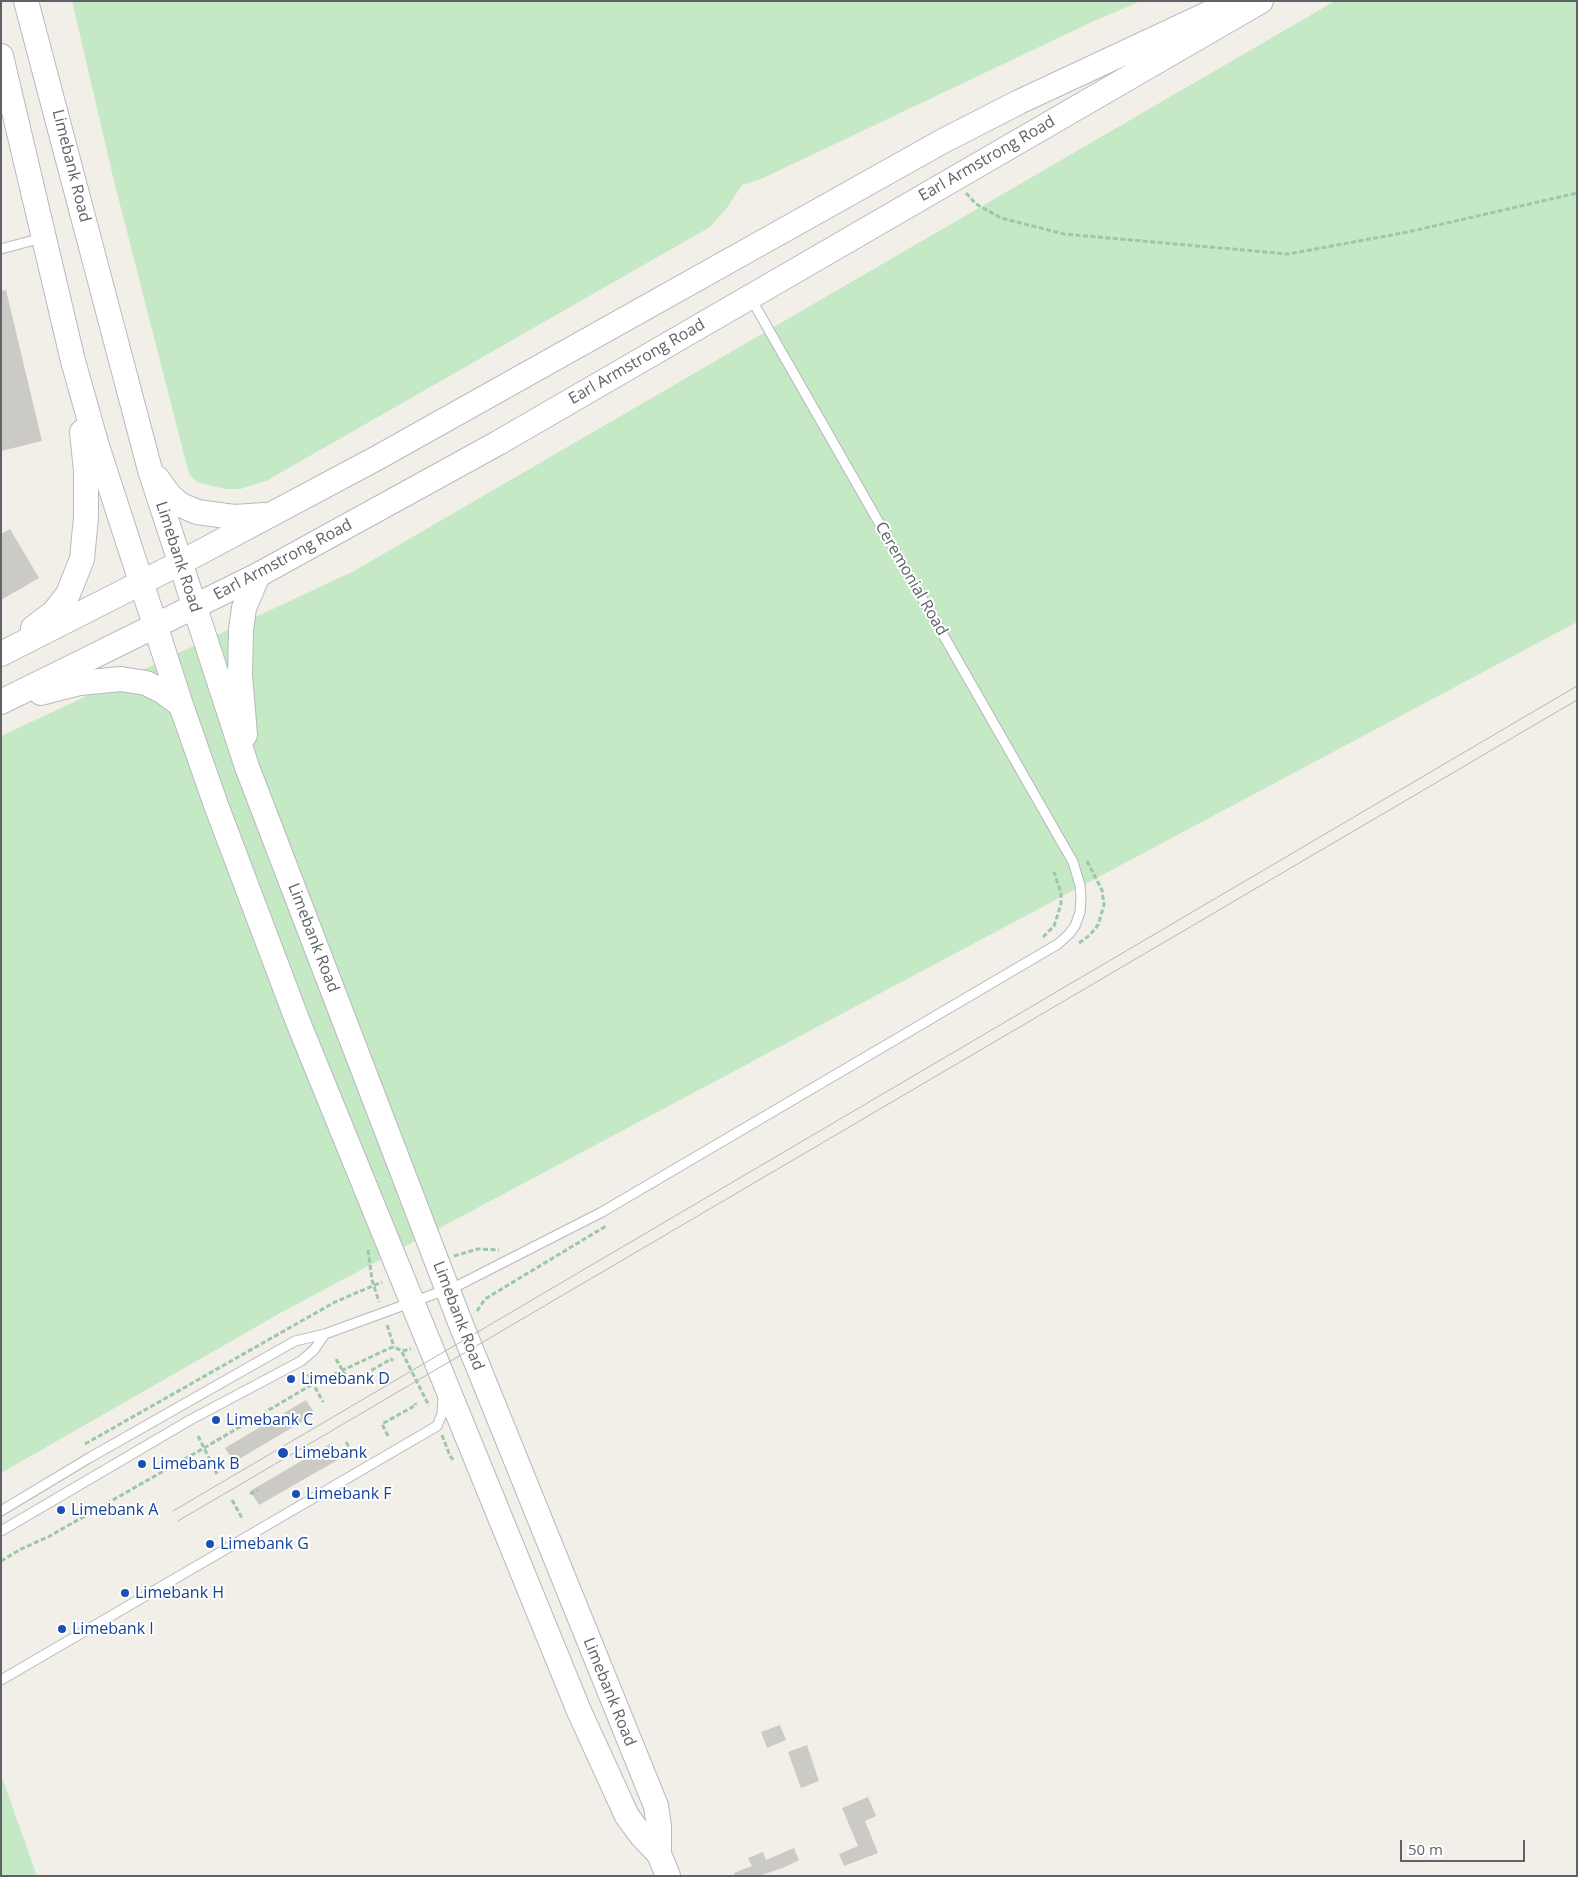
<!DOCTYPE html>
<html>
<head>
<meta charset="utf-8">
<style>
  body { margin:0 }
  #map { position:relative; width:1578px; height:1877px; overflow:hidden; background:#f1efe8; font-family:"Open Sans",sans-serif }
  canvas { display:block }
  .frame { position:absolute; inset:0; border:2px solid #5f6368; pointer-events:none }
  .scale { position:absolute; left:1400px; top:1840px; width:125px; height:22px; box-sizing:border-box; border:2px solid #5f6368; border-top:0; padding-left:6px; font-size:15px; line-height:18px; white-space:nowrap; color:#5f6368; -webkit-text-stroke:4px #fff; paint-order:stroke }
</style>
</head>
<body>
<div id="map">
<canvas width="1578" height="1877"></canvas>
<div class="frame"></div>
<div class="scale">50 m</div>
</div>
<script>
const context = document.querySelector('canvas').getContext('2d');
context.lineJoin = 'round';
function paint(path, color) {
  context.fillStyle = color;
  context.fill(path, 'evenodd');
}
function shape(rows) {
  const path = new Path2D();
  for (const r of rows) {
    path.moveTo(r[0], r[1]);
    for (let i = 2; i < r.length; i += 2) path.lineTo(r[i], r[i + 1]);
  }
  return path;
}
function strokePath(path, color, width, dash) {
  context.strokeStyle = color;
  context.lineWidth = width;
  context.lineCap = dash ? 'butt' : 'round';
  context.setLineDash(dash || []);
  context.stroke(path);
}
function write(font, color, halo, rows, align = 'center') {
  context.font = font + ' "Open Sans",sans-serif';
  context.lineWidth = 4;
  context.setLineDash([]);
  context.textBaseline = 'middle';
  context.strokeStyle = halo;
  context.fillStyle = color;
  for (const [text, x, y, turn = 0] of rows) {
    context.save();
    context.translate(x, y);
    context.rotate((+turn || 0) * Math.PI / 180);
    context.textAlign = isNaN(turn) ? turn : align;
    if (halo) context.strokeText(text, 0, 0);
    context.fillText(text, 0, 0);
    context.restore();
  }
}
const green = shape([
  [72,1,1141,1,1094,21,761,179,742,185,726,209,710,227,266,481,240,489,225,489,197,482,189,474,114,181],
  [1335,1,1577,1,1577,622,282,1312,1,1473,1,736,354,571],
  [1,1775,37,1876,1,1876]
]);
const building = shape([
  [6,290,42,441,1,451,1,291],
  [10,529,39,578,1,600,1,534],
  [306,1400,315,1414,234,1462,225,1448],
  [332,1443,341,1458,259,1505,250,1491],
  [780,1725,786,1740,767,1748,761,1732],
  [807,1745,819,1781,801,1788,788,1752],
  [868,1797,876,1816,865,1821,878,1853,844,1866,839,1854,858,1846,842,1808],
  [794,1848,799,1860,785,1867,759,1876,735,1876,734,1873,752,1866,748,1858,763,1852,766,1860]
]);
const path = shape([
  [966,193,976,204,1001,218,1064,234,1288,254,1408,232,1577,193],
  [1043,937,1054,926,1061,904,1061,893,1054,872],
  [1079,943,1090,935,1098,925,1104,905,1102,890,1087,861],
  [368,1250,372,1280,379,1302],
  [454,1256,478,1249,499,1250],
  [477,1311,485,1299,606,1226],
  [387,1325,394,1347],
  [402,1352,429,1406],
  [336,1359,350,1383,391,1359,393,1361],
  [308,1374,323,1402],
  [442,1435,450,1456,454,1461],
  [198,1436,217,1474],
  [388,1436,382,1424,416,1405,415,1403],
  [346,1442,354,1455],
  [85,1444,335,1302,382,1282],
  [230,1462,239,1457],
  [250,1494,258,1490],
  [232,1500,242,1518],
  [1,1561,21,1549,48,1537,204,1448,313,1384,390,1348,394,1347,402,1351,411,1349]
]);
const service = shape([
  [1,249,42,238],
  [1,1511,89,1458,295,1341,325,1334,459,1285,602,1212,1058,944,1069,934,1075,926,1080,912,1081,898,1080,885,1073,862,750,297],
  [1,1531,190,1420,301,1361,314,1350,325,1334],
  [1,1680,437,1426,442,1414,443,1397]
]);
const secondary = shape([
  [26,1,150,470,247,767,460,1322,656,1806,659,1826,659,1854,668,1876],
  [1,56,73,361,97,446,181,705,216,805,298,1022,579,1711,627,1816,641,1835,659,1854],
  [157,478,170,496,181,505,197,512,234,517,264,515],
  [33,628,54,612,68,594,82,559,86,517,86,471,82,432],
  [1,654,180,563,377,458,943,141,1019,102,1231,3],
  [41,693,80,683,121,679,146,683,162,691,181,705],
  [1,702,258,575,498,443,1261,1],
  [245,735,240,675,241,630,244,608,258,575]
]);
const tram = shape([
  [173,1511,1577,686],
  [178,1521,1577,700]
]);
const markers = [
  [291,1379,5,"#1a4fb4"],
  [216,1420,5,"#1a4fb4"],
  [283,1453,6,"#1a4fb4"],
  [142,1464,5,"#1a4fb4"],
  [296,1494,5,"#1a4fb4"],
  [61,1510,5,"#1a4fb4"],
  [210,1544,5,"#1a4fb4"],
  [125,1593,5,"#1a4fb4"],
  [62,1629,5,"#1a4fb4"]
];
const streetNames = [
  ["Earl Armstrong Road",987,159,-30],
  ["Limebank Road",71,166,76],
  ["Earl Armstrong Road",637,362,-30],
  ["Limebank Road",178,557,72],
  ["Earl Armstrong Road",283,560,-28],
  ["Ceremonial Road",911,579,60],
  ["Limebank Road",313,938,69],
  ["Limebank Road",458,1316,69],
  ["Limebank Road",609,1692,68]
];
const transitNames = [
  ["Limebank D",301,1379],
  ["Limebank C",226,1420],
  ["Limebank",294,1453],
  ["Limebank B",152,1464],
  ["Limebank F",306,1494],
  ["Limebank A",71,1510],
  ["Limebank G",220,1544],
  ["Limebank H",135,1593],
  ["Limebank I",72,1629]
];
paint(green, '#c5e8c5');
paint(building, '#cccac5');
strokePath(service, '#b5b8bc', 11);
strokePath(secondary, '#b6babf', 26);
strokePath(path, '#9cc7a9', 3, [5, 2.5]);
strokePath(service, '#fff', 9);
strokePath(secondary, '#fff', 24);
strokePath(tram, '#b6b7b8', 1);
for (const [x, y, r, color] of markers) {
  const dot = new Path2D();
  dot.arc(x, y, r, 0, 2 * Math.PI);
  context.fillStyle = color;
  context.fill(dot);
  strokePath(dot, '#fff', 2);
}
write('16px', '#5f6368', '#fff', streetNames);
write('16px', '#164399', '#fff', transitNames, 'left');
</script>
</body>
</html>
